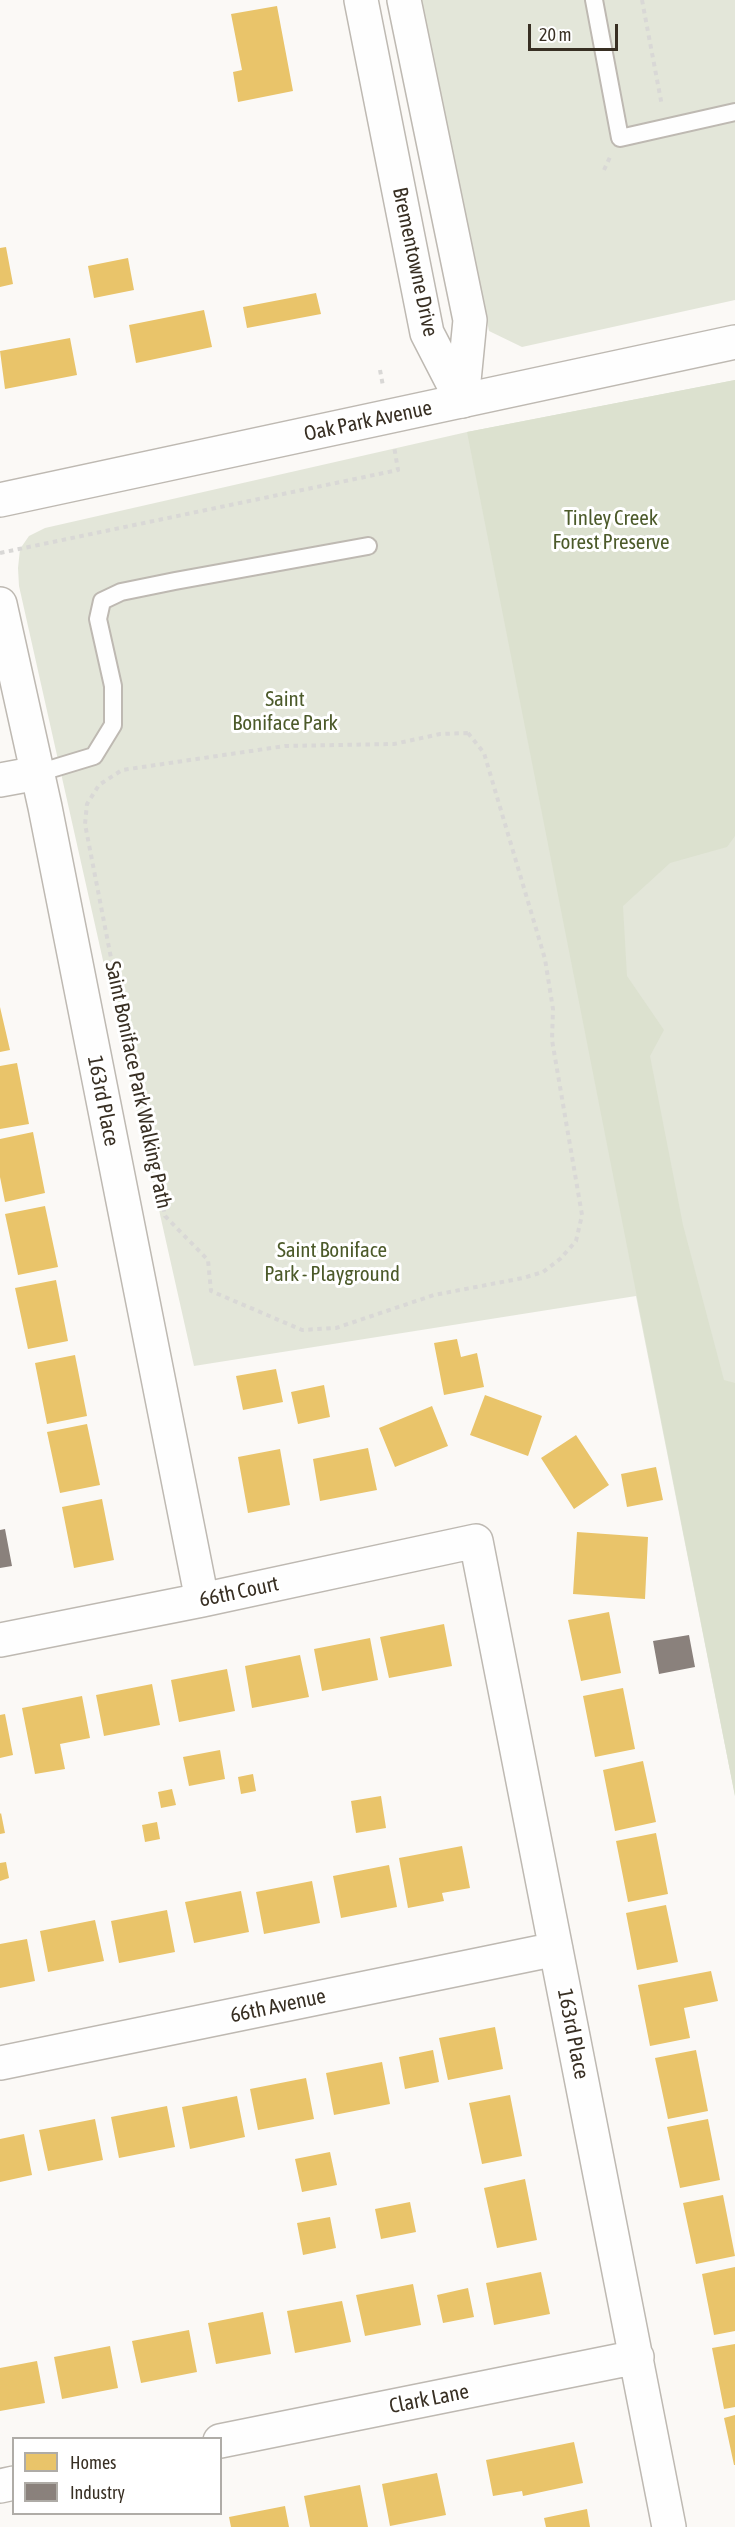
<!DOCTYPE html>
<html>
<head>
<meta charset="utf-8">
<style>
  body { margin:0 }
  #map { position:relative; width:735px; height:2527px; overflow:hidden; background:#fbf9f6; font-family:"Asap Condensed",sans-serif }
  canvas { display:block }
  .legend { position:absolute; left:12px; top:2437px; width:210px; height:78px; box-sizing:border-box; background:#fff; border:2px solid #afaca7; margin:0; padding:8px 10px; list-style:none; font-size:18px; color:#382f23 }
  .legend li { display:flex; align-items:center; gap:12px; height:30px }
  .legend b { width:30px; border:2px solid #afaca7 }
  .scale { position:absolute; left:528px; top:24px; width:90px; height:27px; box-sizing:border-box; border:3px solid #382f23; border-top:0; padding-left:8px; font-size:18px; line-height:21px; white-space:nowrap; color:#382f23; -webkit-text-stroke:4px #fff; paint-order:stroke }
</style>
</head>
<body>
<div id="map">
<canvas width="735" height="2527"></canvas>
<ul class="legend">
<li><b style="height:16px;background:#e9c46a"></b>Homes</li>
<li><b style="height:16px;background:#8a817c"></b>Industry</li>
</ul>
<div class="scale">20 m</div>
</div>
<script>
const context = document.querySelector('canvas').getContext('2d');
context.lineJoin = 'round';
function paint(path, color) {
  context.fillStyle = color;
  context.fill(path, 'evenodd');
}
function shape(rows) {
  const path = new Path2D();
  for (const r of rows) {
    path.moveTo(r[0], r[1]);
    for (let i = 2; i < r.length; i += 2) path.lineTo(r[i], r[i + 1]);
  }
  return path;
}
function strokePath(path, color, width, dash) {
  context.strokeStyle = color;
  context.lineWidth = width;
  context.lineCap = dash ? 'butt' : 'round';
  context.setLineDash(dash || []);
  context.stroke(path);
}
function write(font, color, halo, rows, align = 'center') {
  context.font = font + ' "Asap Condensed",sans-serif';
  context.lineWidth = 6;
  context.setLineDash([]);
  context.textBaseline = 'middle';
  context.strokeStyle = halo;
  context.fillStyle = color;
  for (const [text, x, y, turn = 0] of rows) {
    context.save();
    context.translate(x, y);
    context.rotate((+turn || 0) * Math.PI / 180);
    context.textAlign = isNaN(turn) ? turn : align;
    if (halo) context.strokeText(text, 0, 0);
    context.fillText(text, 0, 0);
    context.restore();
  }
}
const green = shape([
  [421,0,735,0,735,300,522,347,489,331],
  [735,380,735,1796,636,1296,194,1366,19,586,18,568,20,549,29,536,45,528,467,432]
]);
const forest = shape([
  [735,380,735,836,727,847,670,863,623,906,627,976,664,1030,650,1056,683,1225,724,1380,735,1383,735,1796,467,432]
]);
const homes = shape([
  [277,6,293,91,238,102,233,72,242,70,231,14],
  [6,247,13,284,0,287,0,248],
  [128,258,134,290,94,298,88,266],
  [316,293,321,314,247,328,243,307],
  [204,310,212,347,136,363,129,325],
  [70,338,77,375,5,389,0,351],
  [0,1007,10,1050,0,1052],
  [17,1063,29,1124,0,1129,0,1066],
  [33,1132,45,1193,5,1202,0,1177,0,1139],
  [45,1206,58,1267,18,1275,5,1214],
  [56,1280,68,1341,28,1349,15,1288],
  [457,1339,461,1357,477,1353,484,1387,444,1395,434,1343],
  [75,1355,87,1416,47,1424,35,1363],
  [276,1369,283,1402,243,1410,236,1376],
  [324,1385,330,1417,298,1424,291,1392],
  [485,1395,542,1416,528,1456,470,1435],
  [432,1406,448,1446,395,1467,379,1428],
  [87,1424,100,1485,60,1493,47,1432],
  [576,1435,609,1485,574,1509,541,1458],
  [368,1448,377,1490,320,1501,313,1459],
  [280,1449,290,1505,248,1513,238,1457],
  [656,1467,663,1500,627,1507,621,1474],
  [102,1499,114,1560,74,1568,62,1507],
  [577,1532,648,1537,645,1599,573,1594],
  [609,1612,621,1673,581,1681,568,1620],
  [444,1624,452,1666,389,1678,380,1637],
  [370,1638,378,1680,322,1691,314,1649],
  [300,1655,309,1697,252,1708,245,1666],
  [227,1669,235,1711,179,1722,171,1680],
  [152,1684,160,1725,104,1736,96,1695],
  [623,1688,635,1749,595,1757,583,1696],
  [82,1696,90,1738,60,1744,65,1769,35,1774,22,1708],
  [5,1714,13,1755,0,1758,0,1715],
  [220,1750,225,1779,189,1786,183,1757],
  [643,1761,656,1822,615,1831,603,1770],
  [253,1774,256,1791,241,1794,238,1777],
  [172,1789,176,1805,161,1808,158,1792],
  [381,1796,386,1828,356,1833,351,1801],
  [1,1813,5,1833,0,1834,0,1814],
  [157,1822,160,1839,145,1842,142,1825],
  [656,1833,668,1894,628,1902,616,1841],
  [462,1846,470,1888,442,1893,444,1901,408,1908,399,1858],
  [6,1862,9,1878,0,1881,0,1863],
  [389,1865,397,1907,341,1918,333,1876],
  [312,1881,320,1923,264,1934,256,1892],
  [241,1891,249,1932,194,1943,185,1902],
  [666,1905,678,1962,637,1970,626,1913],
  [167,1910,175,1952,119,1963,111,1921],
  [95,1920,104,1961,48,1972,40,1931],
  [27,1939,35,1981,0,1988,0,1944],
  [711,1971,718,2001,684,2008,690,2038,650,2046,638,1985],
  [495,2027,503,2069,448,2080,439,2038],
  [433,2050,439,2082,405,2089,399,2057],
  [696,2050,708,2111,668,2119,655,2058],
  [382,2062,390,2104,334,2115,326,2073],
  [306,2078,314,2119,258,2130,250,2089],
  [510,2095,522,2156,482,2164,469,2103],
  [237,2096,245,2137,190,2149,182,2107],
  [167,2106,175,2147,119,2158,111,2117],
  [95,2119,103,2160,48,2171,39,2130],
  [708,2119,720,2180,680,2188,667,2127],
  [24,2134,32,2175,0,2182,0,2139],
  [330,2152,337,2185,302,2192,295,2159],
  [525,2179,537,2240,497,2248,484,2188],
  [723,2195,735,2256,696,2264,683,2203],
  [410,2202,416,2232,381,2239,375,2209],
  [330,2217,336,2248,303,2255,297,2223],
  [735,2267,735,2331,714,2335,702,2274],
  [541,2272,550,2314,494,2325,486,2283],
  [413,2284,421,2325,365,2336,356,2295],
  [468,2288,474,2317,443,2323,437,2295],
  [342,2301,351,2342,295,2353,287,2311],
  [263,2312,271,2354,216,2364,208,2323],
  [189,2330,197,2372,141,2383,132,2341],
  [735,2344,735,2407,724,2409,712,2348],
  [110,2346,118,2388,62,2399,54,2357],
  [37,2361,45,2403,0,2411,0,2368],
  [735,2415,735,2465,734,2465,724,2418],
  [574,2442,583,2483,523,2496,522,2491,493,2496,486,2460],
  [437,2473,446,2515,390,2526,382,2484],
  [360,2485,368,2527,310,2527,304,2496],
  [285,2506,289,2527,231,2527,229,2517],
  [587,2509,590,2527,546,2527,544,2518]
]);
const industry = shape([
  [5,1529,12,1566,0,1568,0,1530],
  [689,1635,695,1667,659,1674,653,1641]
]);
const path = shape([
  [642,0,662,106],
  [604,170,610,157],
  [380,370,383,386],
  [0,553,398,470,394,446],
  [468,733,484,753,545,959,553,1009,552,1040,582,1215,576,1241,560,1259,543,1272,523,1278,434,1295,336,1328,302,1330,211,1291,208,1260,165,1216,125,1006,112,963,85,824,87,804,99,785,122,770,285,746,394,744,440,734,468,733]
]);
const lane = shape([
  [594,0,620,138,735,112],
  [38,773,94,756,113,725,113,686,98,619,102,601,121,592,175,581,368,546]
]);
const street = shape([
  [361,0,427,333,462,401],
  [404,0,470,320,462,401],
  [0,604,45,807,202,1600],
  [0,780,38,773],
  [0,1640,202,1600,476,1541,669,2527],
  [0,2063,556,1949],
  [220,2441,637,2357],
  [0,2486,14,2483]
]);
const secondary = shape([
  [0,500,735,342]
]);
const streetNames = [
  ["Brementowne Drive",415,262,78],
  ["Oak Park Avenue",368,421,-12],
  ["Saint Boniface Park Walking Path",138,1085,78],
  ["163rd Place",103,1101,79],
  ["66th Court",239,1592,-12],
  ["66th Avenue",278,2006,-12],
  ["163rd Place",573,2034,79],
  ["Clark Lane",429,2399,-11]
];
const parkNames = [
  ["Tinley Creek",611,518],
  ["Forest Preserve",611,542],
  ["Saint",285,699],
  ["Boniface Park",285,723],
  ["Saint Boniface",332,1250],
  ["Park - Playground",332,1274]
];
paint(green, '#e3e6d9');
paint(forest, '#dce1cf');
paint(homes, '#e9c46a');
paint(industry, '#8a817c');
strokePath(lane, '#beb9b2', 20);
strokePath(street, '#beb9b2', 36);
strokePath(secondary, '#beb9b2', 36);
strokePath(path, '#d9d8d6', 4, [4.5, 4.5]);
strokePath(lane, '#fefefe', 16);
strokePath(street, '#fefefe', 33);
strokePath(secondary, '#fefefe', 33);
write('21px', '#382f23', '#fff', streetNames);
write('21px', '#4c5a2a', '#fff', parkNames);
</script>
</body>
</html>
